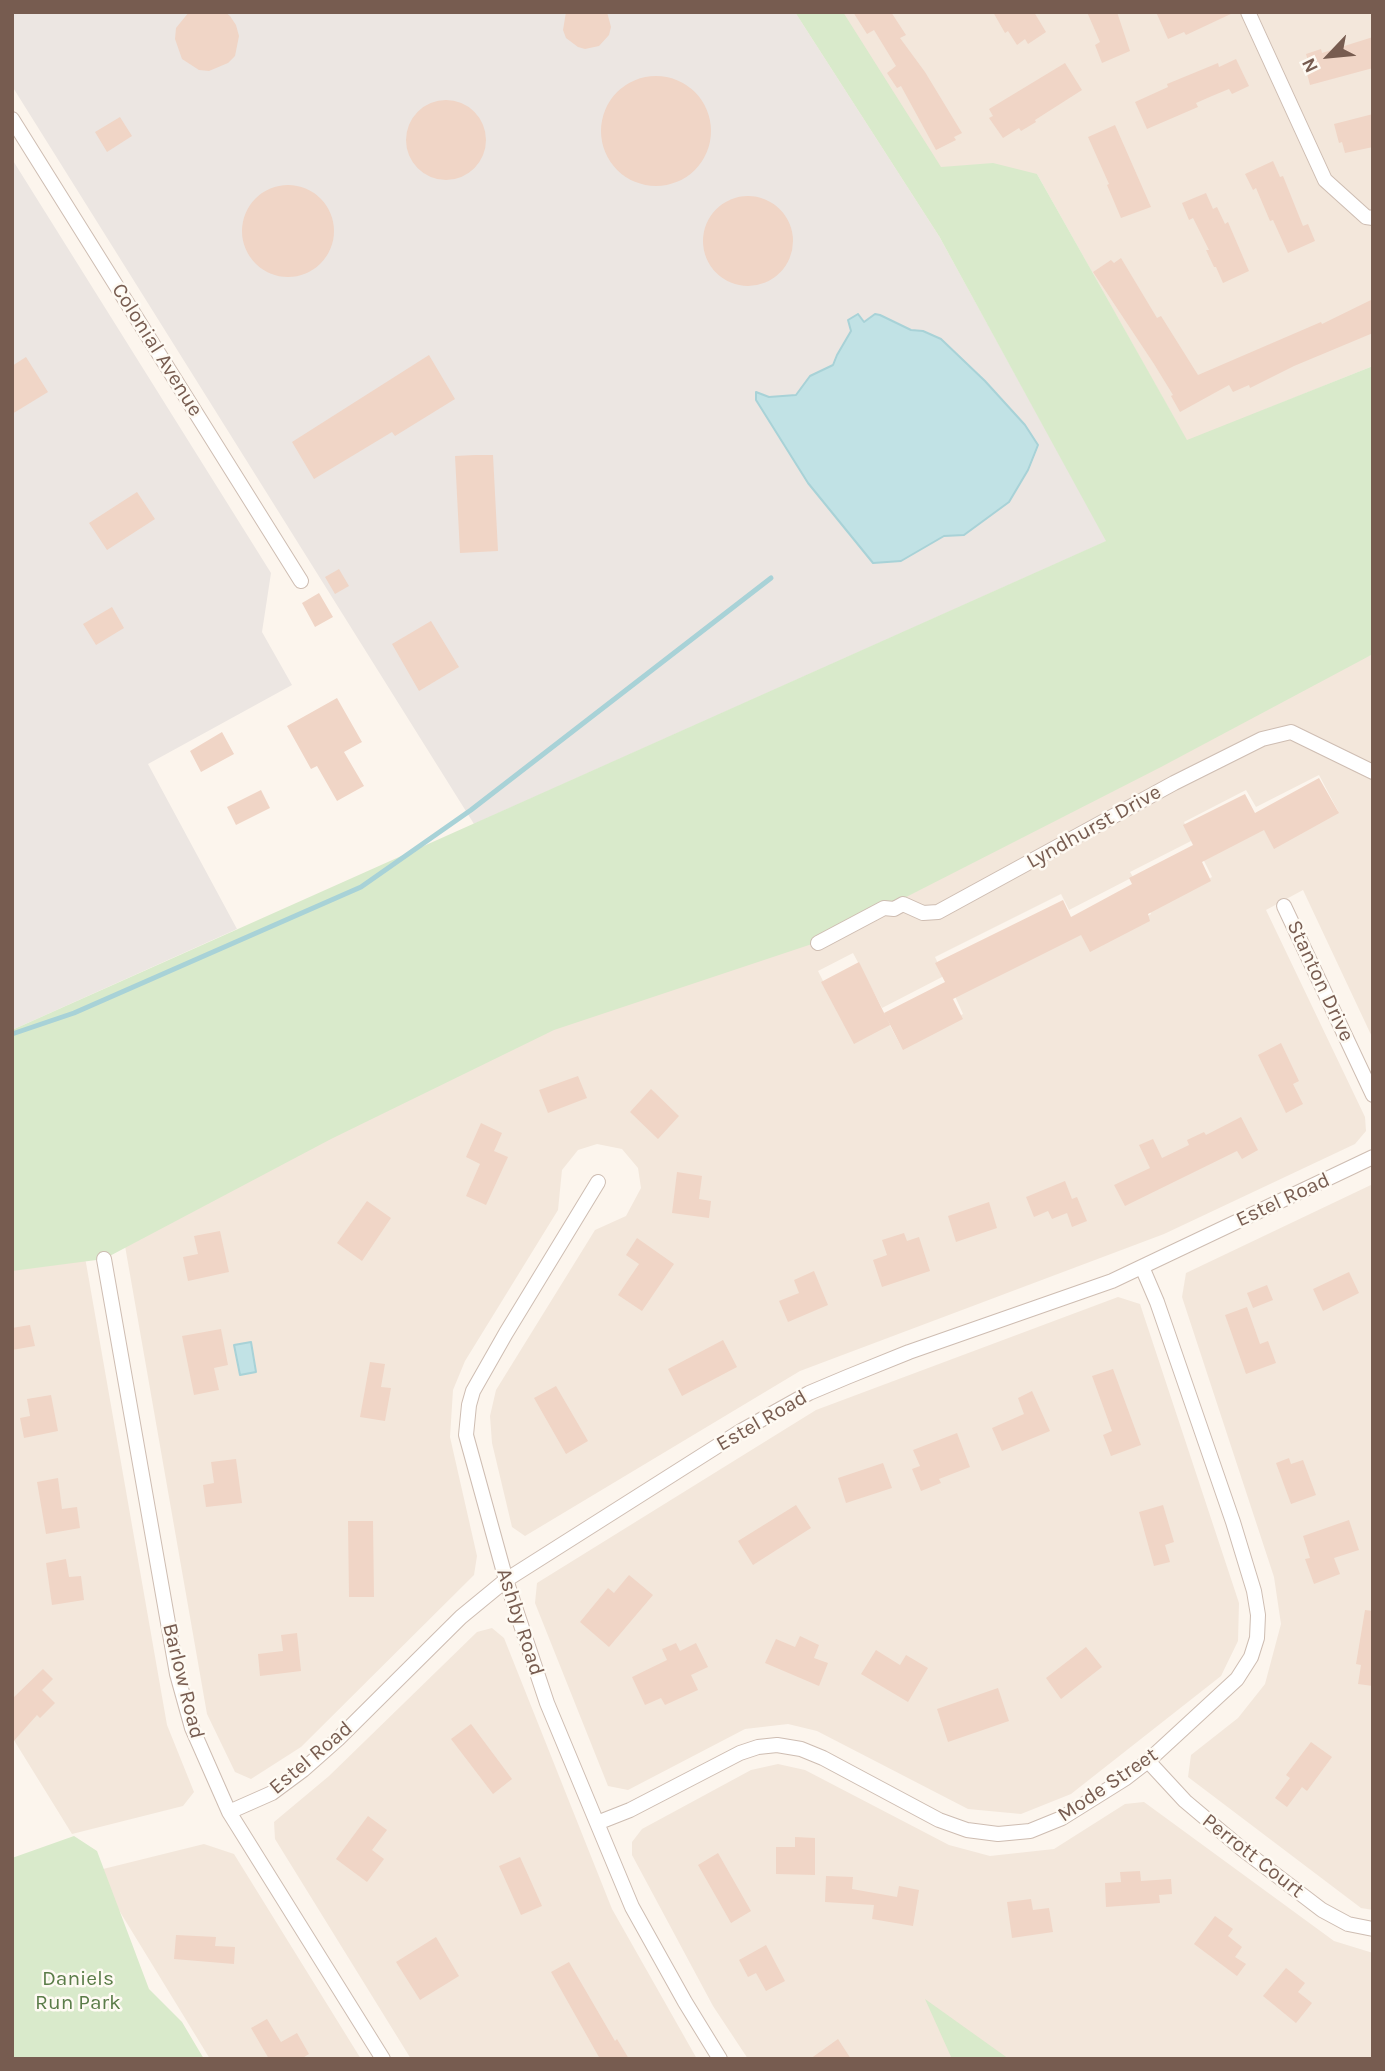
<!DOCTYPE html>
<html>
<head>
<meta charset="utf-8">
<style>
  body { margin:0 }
  #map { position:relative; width:1385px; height:2071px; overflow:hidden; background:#fcf5ed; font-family:Karla,sans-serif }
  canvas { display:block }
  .frame { position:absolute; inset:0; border:14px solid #775c50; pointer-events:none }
  .north { position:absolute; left:1294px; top:21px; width:70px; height:70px; -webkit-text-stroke:5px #fefaf3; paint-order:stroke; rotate:244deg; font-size:19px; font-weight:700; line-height:28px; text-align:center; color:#775c50 }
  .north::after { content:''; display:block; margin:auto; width:24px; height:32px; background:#775c50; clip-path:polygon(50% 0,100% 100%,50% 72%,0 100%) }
</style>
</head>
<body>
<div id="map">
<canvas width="1385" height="2071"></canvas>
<div class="frame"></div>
<div class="north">N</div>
</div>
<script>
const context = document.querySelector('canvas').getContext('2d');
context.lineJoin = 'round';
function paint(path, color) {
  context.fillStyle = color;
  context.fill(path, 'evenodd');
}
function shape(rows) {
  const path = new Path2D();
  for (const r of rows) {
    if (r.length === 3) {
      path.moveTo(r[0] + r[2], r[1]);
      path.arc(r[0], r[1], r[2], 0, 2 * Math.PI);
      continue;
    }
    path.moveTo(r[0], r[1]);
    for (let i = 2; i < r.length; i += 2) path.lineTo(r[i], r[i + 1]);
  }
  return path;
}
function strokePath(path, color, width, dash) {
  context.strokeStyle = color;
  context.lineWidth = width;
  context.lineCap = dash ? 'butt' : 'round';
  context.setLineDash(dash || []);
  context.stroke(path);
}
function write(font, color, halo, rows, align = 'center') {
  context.font = font + ' Karla,sans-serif';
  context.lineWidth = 5;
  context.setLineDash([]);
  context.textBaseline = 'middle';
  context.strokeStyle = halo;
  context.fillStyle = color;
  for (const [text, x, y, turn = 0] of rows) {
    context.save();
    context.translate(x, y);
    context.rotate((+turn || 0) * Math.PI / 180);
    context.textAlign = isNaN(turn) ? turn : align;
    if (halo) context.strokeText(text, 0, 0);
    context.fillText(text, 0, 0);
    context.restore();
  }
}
const residential = shape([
  [795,12,1373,12,1373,366,1187,441,1037,174,939,236],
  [1373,654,1373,1039,1303,890,1266,910,1365,1117,1366,1131,1355,1144,1164,1234,800,1371,525,1536,512,1527,492,1443,490,1416,496,1390,595,1230,626,1216,641,1188,638,1168,622,1149,597,1144,578,1150,562,1170,558,1210,465,1361,453,1390,450,1437,477,1556,474,1575,301,1747,251,1779,235,1772,207,1714,118,1206],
  [1319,775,1338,811,1266,827,1203,859,1212,877,1149,909,1151,914,1089,946,1081,931,954,994,963,1014,901,1046,887,1020,852,1038,818,971,853,953,882,1008,944,976,935,957,1061,894,1069,910,1133,877,1130,872,1193,840,1184,822,1246,790,1256,807],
  [1373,1184,1373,1910,1361,1908,1188,1777,1191,1755,1238,1718,1265,1684,1281,1624,1274,1577,1182,1297,1186,1273],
  [79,1223,167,1725,194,1792,183,1806,72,1834,12,1737,12,1253],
  [1118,1297,1140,1304,1239,1603,1238,1641,1221,1676,1071,1794,1021,1814,968,1809,817,1731,788,1724,745,1729,628,1790,608,1786,535,1603,537,1583,816,1410],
  [492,1628,504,1638,612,1909,697,2059,411,2059,275,1839,274,1822,329,1776,477,1632],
  [778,1764,805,1770,949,1845,990,1856,1054,1849,1125,1804,1144,1802,1334,1941,1373,1953,1373,2059,748,2059,713,2006,632,1855,632,1842,642,1829,751,1770],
  [204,1844,234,1854,361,2059,210,2059,95,1871]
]);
const industrial = shape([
  [12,12,795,12,939,236,1107,541,474,824,12,86],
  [12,159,271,573,262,632,292,685,148,764,237,929,12,1030]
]);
const green = shape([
  [795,12,843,12,941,167,993,163,1037,174,1187,440,1373,366,1373,654,1161,767,818,942,554,1030,331,1139,104,1259,12,1271,12,1030,1106,541,939,236],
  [74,1836,97,1851,149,1989,182,2022,204,2059,12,2059,12,1858],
  [925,1999,1009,2059,952,2059]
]);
const water = shape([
  [858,314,864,322,875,314,880,315,911,330,923,331,941,339,985,381,1025,425,1038,445,1028,470,1009,502,964,535,944,536,901,561,873,563,808,483,756,400,756,392,769,397,796,395,810,376,833,365,837,355,851,331,848,320,858,314],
  [251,1342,256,1372,240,1375,234,1345,251,1342]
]);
const stream = shape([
  [12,1034,74,1013,361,887,471,810,771,578]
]);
const building = shape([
  [189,12,225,12,230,16,236,25,239,36,235,56,228,63,209,71,199,70,182,59,175,39,176,28],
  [566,12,607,12,611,27,609,35,599,46,585,49,578,47,566,38,563,30],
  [853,12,891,12,906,35,900,38,925,72,962,133,954,137,956,140,936,150,901,86,897,88,887,73,896,66,874,30,867,34],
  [993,12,1034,12,1046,32,1028,44,1025,39,1017,45,1008,31,1005,33],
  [1087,12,1117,12,1130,51,1102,63,1095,45,1100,42],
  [1156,12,1235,12,1186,35,1184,32,1168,39],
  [1373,37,1373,68,1310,85,1304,62,1308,61,1306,54,1321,49,1322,53],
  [1236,59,1249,86,1232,94,1229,89,1212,96,1196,103,1198,107,1147,129,1135,102,1168,87,1167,84,1218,63,1219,67],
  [1065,63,1082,90,1035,120,1036,122,1021,131,1019,128,1003,138,989,118,993,116,989,109],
  [656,131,55],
  [446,140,40],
  [1373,114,1373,147,1345,153,1342,142,1339,143,1334,124],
  [120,117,132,136,107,152,95,132],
  [1115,125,1151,207,1121,218,1107,185,1109,184,1088,137],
  [1273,161,1280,177,1283,176,1303,226,1308,224,1315,241,1288,253,1273,220,1270,221,1256,188,1253,190,1245,174],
  [288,231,46],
  [1206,193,1213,209,1217,207,1225,224,1228,222,1249,271,1223,283,1216,267,1214,267,1206,250,1209,250,1193,218,1189,220,1182,203],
  [748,241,45],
  [1121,258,1157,318,1161,316,1198,375,1321,322,1322,324,1373,299,1373,333,1294,366,1250,388,1249,385,1233,392,1229,385,1180,412,1171,396,1173,395,1154,364,1093,272,1111,260,1114,263],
  [429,355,455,399,395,436,392,432,314,479,292,442],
  [26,357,48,392,12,414,12,366],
  [475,455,493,455,498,551,460,553,455,456],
  [137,492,155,519,107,550,89,523],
  [339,569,349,586,335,594,325,577],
  [319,593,333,617,315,627,302,603],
  [112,607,124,628,96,645,83,624],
  [431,621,459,667,419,691,392,644],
  [337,698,362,742,344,752,364,786,337,801,317,766,311,769,287,726],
  [222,732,234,754,201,772,190,751],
  [1319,778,1339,813,1274,849,1264,830,1202,862,1211,881,1148,914,1150,921,1090,952,1081,935,953,999,963,1019,903,1050,884,1013,945,982,935,963,1063,900,1071,917,1132,884,1129,878,1193,845,1183,825,1245,794,1255,813],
  [261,790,270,808,236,825,227,807],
  [859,962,890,1025,854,1044,821,982],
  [1281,1043,1299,1081,1293,1084,1303,1104,1286,1113,1258,1055],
  [578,1076,587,1098,548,1113,539,1090],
  [651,1089,679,1116,658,1139,630,1112],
  [1241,1117,1258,1150,1242,1159,1237,1151,1125,1206,1114,1185,1150,1168,1139,1145,1153,1139,1162,1158,1189,1145,1187,1140,1204,1132,1206,1135],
  [481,1123,502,1133,494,1151,508,1157,486,1205,466,1196,480,1164,466,1157],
  [677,1172,702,1176,699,1199,711,1201,709,1218,672,1213],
  [1065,1181,1072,1199,1077,1197,1087,1221,1072,1227,1067,1213,1052,1219,1048,1211,1034,1217,1026,1197],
  [367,1201,391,1218,362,1261,337,1243],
  [989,1202,997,1228,956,1242,948,1216],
  [220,1231,229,1272,188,1281,183,1257,198,1254,194,1236],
  [904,1233,907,1241,919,1237,930,1271,882,1287,873,1260,887,1255,882,1240],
  [637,1238,674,1264,642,1311,618,1295,639,1264,626,1255],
  [814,1271,828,1305,788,1322,779,1301,799,1293,794,1280],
  [1349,1272,1359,1293,1323,1311,1313,1289],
  [1267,1285,1273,1300,1253,1308,1247,1293],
  [1247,1307,1260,1344,1268,1341,1276,1363,1246,1374,1225,1315],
  [30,1325,35,1346,12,1350,12,1328],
  [221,1329,228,1365,214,1368,219,1390,194,1395,182,1336],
  [723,1340,737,1367,682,1396,668,1369],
  [370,1362,385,1364,381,1387,391,1388,385,1421,360,1417],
  [1113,1369,1141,1445,1111,1456,1103,1435,1112,1431,1092,1376],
  [556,1386,588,1441,566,1454,534,1398],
  [1032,1391,1050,1431,1002,1451,992,1428,1024,1414,1018,1398],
  [51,1395,58,1431,24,1438,20,1418,30,1416,27,1399],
  [957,1433,970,1467,939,1479,941,1483,921,1491,912,1469,920,1466,913,1450],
  [1289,1458,1291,1464,1303,1460,1316,1495,1291,1504,1276,1463],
  [236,1459,242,1503,206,1507,203,1485,214,1483,211,1462],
  [883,1463,892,1488,846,1503,838,1478],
  [58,1478,62,1509,77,1507,80,1528,46,1534,37,1482],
  [796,1505,811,1528,753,1565,738,1541],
  [1163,1505,1174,1542,1165,1545,1170,1562,1154,1566,1139,1512],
  [1349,1520,1359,1550,1334,1558,1340,1574,1314,1584,1305,1559,1310,1558,1303,1536],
  [348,1521,373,1521,374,1597,349,1597],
  [66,1559,69,1577,81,1576,84,1600,52,1605,46,1563],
  [629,1575,653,1595,609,1647,580,1622,608,1588,614,1593],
  [1365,1610,1373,1611,1373,1686,1358,1684,1361,1665,1356,1664],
  [297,1633,301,1671,260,1676,258,1654,283,1651,281,1635],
  [800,1636,819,1645,814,1658,828,1663,819,1686,765,1663,776,1639,795,1647],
  [676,1643,680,1651,696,1643,708,1667,691,1675,698,1690,665,1705,661,1698,645,1705,632,1677,667,1660,662,1649],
  [1086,1647,1102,1667,1061,1699,1046,1678],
  [876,1650,900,1665,906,1655,928,1668,908,1702,861,1674],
  [43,1669,53,1679,42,1690,55,1703,40,1718,37,1715,12,1743,12,1699],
  [998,1688,1009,1721,948,1742,937,1709],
  [471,1724,512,1779,493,1794,451,1739],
  [1311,1742,1332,1757,1307,1791,1302,1787,1287,1807,1275,1798,1290,1778,1286,1775],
  [368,1816,387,1830,372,1850,384,1859,367,1882,336,1859],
  [795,1837,815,1838,815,1875,776,1874,776,1847,795,1847],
  [718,1853,751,1911,731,1923,698,1865],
  [520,1857,542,1906,521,1915,499,1866],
  [1140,1871,1141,1881,1171,1879,1172,1894,1159,1895,1160,1903,1106,1907,1105,1883,1121,1882,1120,1872],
  [826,1876,853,1877,852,1889,897,1897,899,1886,919,1890,913,1926,872,1919,874,1905,825,1902],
  [1031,1899,1033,1910,1049,1908,1053,1932,1012,1938,1007,1902],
  [1215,1916,1233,1929,1228,1936,1242,1947,1235,1957,1246,1964,1237,1976,1194,1944],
  [176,1935,216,1937,215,1946,235,1947,234,1964,174,1959],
  [436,1937,459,1976,420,2000,396,1962],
  [766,1945,785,1981,766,1991,756,1973,748,1977,739,1960],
  [569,1962,615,2041,617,2039,629,2059,600,2059,551,1972],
  [1286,1968,1305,1983,1298,1992,1312,2003,1296,2023,1263,1996],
  [267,2019,281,2042,297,2033,309,2054,301,2059,269,2059,251,2028],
  [838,2039,851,2059,810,2059]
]);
const street = shape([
  [1248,12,1325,180,1366,217,1373,218],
  [12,119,301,581],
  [1284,906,1373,1095],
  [818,943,884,908,894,909,903,904,923,913,938,912,1174,783,1262,739,1291,732,1373,772],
  [598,1182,506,1333,473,1391,469,1405,466,1435,506,1580,547,1703,632,1907,685,2002,720,2059],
  [104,1259,177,1674,192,1728,229,1812,383,2059],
  [1148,1761,1185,1801,1242,1849,1322,1910,1348,1924,1373,1929],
  [229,1812,272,1793,303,1770,338,1739,461,1617,506,1580,741,1431,809,1393,847,1377,909,1352,1112,1281,1373,1157],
  [597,1823,630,1810,740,1753,758,1747,777,1745,801,1749,823,1758,939,1820,967,1830,998,1834,1030,1831,1062,1818,1126,1778,1148,1761,1237,1679,1251,1657,1257,1638,1258,1615,1254,1591,1233,1522,1157,1302,1142,1267]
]);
const streetNames = [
  ["Colonial Avenue",157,350,58],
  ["Lyndhurst Drive",1094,827,-29],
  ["Stanton Drive",1320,981,65],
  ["Estel Road",1283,1200,-25],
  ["Estel Road",762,1421,-30],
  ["Ashby Road",520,1622,72],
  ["Barlow Road",183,1681,76],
  ["Estel Road",311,1758,-40],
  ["Mode Street",1108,1785,-34],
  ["Perrott Court",1253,1856,38]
];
const parkNames = [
  ["Daniels",78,1979],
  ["Run Park",78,2003]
];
paint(residential, '#f3e7db');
paint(industrial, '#ece6e2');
paint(green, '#d9eacb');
paint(water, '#c1e2e5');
strokePath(water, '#a8d2d7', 2);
strokePath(stream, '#a8d2d7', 5);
paint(building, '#f0d5c6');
strokePath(street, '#cebdb2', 16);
strokePath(street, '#fff', 14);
write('21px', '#775c50', '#fefaf3', streetNames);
write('21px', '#5a7c48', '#fefaf3', parkNames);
</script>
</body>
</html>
